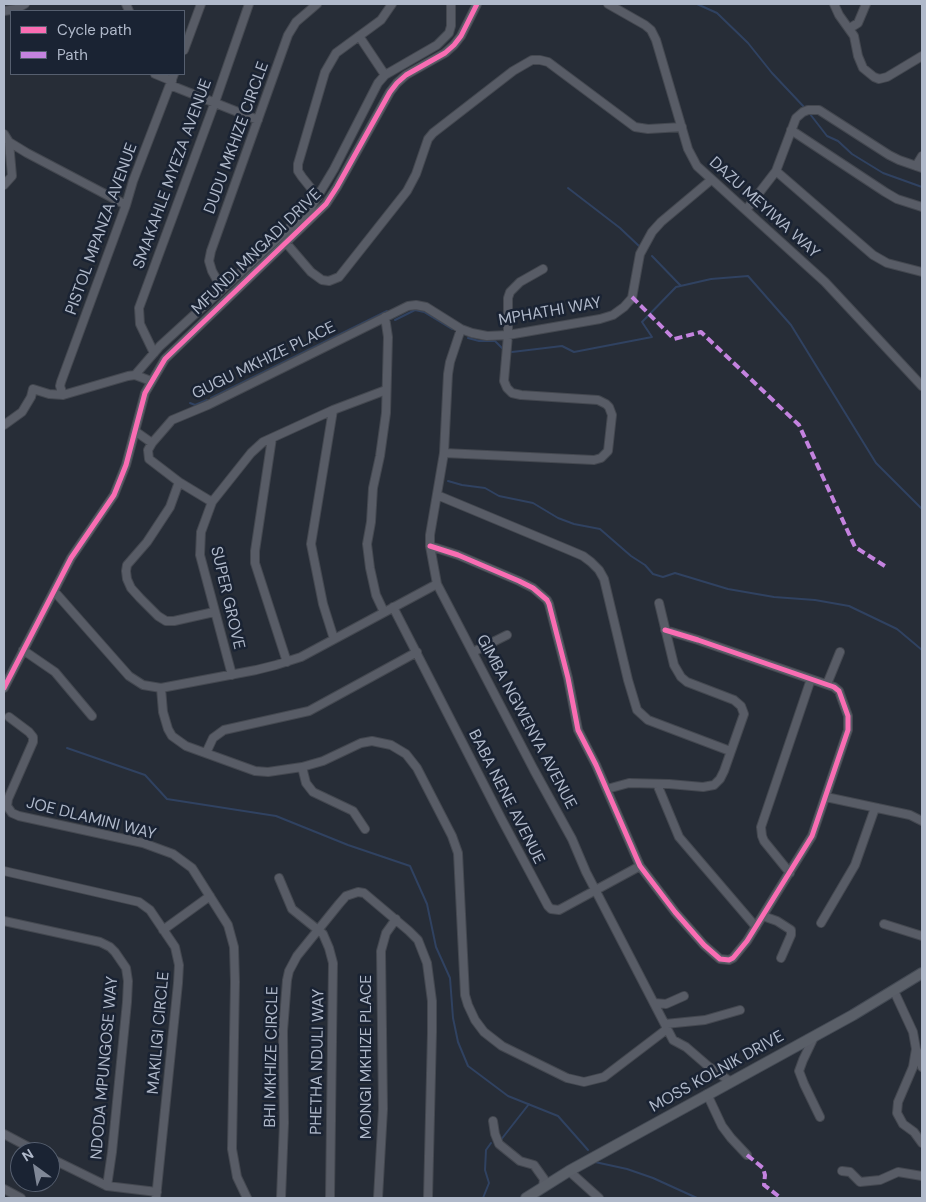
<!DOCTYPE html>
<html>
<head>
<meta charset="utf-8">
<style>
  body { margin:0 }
  #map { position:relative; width:926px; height:1202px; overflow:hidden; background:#272d37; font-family:"DM Sans",sans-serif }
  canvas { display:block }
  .frame { position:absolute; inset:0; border:5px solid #b0b9ca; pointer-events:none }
  .legend { position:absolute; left:10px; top:10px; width:175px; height:65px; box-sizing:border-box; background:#1a2333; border:1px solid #565f6f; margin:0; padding:6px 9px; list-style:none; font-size:15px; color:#b0b9ca }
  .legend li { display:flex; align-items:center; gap:10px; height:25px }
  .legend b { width:25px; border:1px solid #565f6f }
  .north { position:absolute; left:10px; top:1142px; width:50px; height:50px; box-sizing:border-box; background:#1a2333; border:1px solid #565f6f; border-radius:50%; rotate:328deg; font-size:14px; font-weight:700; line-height:20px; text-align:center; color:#b0b9ca }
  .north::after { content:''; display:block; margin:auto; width:18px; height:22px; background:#808897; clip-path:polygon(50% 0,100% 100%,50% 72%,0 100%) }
</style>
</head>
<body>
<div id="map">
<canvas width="926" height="1202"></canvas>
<div class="frame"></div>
<ul class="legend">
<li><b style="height:6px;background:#f96db3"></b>Cycle path</li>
<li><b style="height:6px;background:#c483df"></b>Path</li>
</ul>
<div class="north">N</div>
</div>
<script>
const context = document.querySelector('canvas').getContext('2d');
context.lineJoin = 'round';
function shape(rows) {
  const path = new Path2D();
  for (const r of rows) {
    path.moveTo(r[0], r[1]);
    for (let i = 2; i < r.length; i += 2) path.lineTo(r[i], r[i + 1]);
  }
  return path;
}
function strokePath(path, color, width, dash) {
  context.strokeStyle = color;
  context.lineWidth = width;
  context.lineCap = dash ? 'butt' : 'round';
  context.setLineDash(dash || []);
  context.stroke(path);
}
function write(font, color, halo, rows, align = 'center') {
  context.font = font + ' "DM Sans",sans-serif';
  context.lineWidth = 5;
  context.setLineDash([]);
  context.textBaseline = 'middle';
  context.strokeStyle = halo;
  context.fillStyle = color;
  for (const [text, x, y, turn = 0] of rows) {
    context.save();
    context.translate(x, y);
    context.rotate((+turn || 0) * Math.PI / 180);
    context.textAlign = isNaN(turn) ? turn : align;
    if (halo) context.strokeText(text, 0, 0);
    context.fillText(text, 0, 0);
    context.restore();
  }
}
const stream = shape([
  [697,4,717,13,748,43,772,73,805,108],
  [810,114,827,136,838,141,852,154,883,173,922,187],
  [568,188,620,228,639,246],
  [652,256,681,286],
  [395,320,415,310,424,312,452,329],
  [468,338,479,341,495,341,503,349],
  [512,352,562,346,574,352,652,337,642,322,676,287,711,279,748,276,791,325,876,463,922,509],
  [211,398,387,311],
  [190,403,195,405,207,400],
  [448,481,462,485,485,488,499,496,533,503,558,518,574,524,600,529,631,556,645,565,653,574,663,577,675,573,728,589,774,597,815,600,849,606,897,629,922,650],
  [67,748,145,775,167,799,276,816,348,845,410,866,427,904,436,947,450,978,453,1018,458,1042,468,1066,508,1096,558,1116,588,1150],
  [500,1141,529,1104],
  [595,1162,627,1169,653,1178,697,1198],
  [483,1198,489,1183,485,1170,486,1150,491,1143]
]);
const minor = shape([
  [126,4,129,11],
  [608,4,645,25,651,30,656,40,688,149,697,166,825,282,922,386],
  [834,4,839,15,854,36,858,56,863,68,874,77,879,79,887,77,922,56],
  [4,11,16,9,25,4],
  [850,28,858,23,866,4],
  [359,36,385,75],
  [184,50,201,4],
  [155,74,172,81],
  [170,85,258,120],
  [791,130,885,192,897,199,922,207],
  [4,134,9,142,27,153,126,205],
  [916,166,922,156],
  [776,171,873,255,887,263,922,272],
  [4,185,12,176,9,142],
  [318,197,302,177,298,171,298,164,325,72,336,53,381,20,392,4],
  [746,210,776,171,796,118,803,112,808,110,819,110,889,155,899,160,922,168],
  [287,244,311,272,322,280,329,281,339,277,407,191,416,174,428,139,433,133,513,71,532,60,540,60,548,62,635,127,648,129,682,127],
  [222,289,212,271,209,261,211,251,288,35,296,22,317,4],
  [461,329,450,362,448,374,444,453,430,535,430,546,437,584,534,770,572,839,586,872,673,1040,686,1047,708,1066,731,1082],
  [154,353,140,324,139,308,215,102,249,4],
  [135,375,160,346,310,209,334,169,378,83,385,75,437,45,449,33,451,26,451,4],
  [63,395,60,386,61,382,126,205,133,181,174,74],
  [333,410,311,544,323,604,334,639],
  [4,425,22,412,31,397,33,389,49,394,63,395,128,376,135,375,151,381],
  [135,431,152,443],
  [272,438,255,551,255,563,287,662],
  [444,453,594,460,601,458,608,451,612,415,609,407,606,404,598,400,521,395,512,393,507,388,504,381,508,335,508,298,510,292,520,282,543,269],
  [179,482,170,507,147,542,127,565,126,571,127,579,131,588,140,598,158,616,166,621,174,621,214,612],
  [437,495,569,550,583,556,591,562,599,570,604,579,628,680,637,710,648,720,730,751],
  [212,502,179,482,149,459,148,450,152,443,172,420,208,405,408,306,416,305,426,307,461,329,472,333,487,336,508,335,600,319,613,315,624,307,632,298,640,254,652,232,661,222,711,180],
  [430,546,458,555,519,581,533,588,547,600,549,604,568,678,578,730,596,765,640,866,675,912,704,945,720,959,729,960,733,958,747,941,812,836,848,730,848,716,839,691,834,687,698,640,665,630],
  [54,591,129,676,143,685,161,688,256,670,276,665,301,657,437,584],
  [393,607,502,820,548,906,551,909,559,910,640,866],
  [384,612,376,595,370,568,367,544,371,522,373,488,380,456,386,413,388,337,385,317],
  [23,650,55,672,92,716],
  [473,652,507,635],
  [232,675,200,555,201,532,212,502,251,453,263,442,333,410,386,390],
  [827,684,840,652],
  [4,688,71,558,114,495,126,465,145,393,165,359,326,204,337,187,390,92,397,83,406,75,445,53,454,45,461,36,477,4],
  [161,688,163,712,168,729,172,736,186,746,255,771,268,772,302,767,323,761,361,743,372,741,391,745,406,754,417,768,452,836,458,853,465,995,468,1005,475,1020,484,1032,502,1046,567,1078,584,1082,604,1077,667,1029],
  [9,717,29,732,33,737,33,742,8,799,7,806,12,813,19,816,143,843,173,854,192,868,228,925,234,947,235,982,232,1149,237,1177,247,1198],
  [206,753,213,738,224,730,309,711,417,652],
  [302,767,306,783,313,792,353,811,365,829],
  [657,784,679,837,756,927],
  [607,789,629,783,669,784,703,787,714,785,720,779,724,771,744,714,741,706,734,700,687,682,681,677,674,665,659,603],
  [826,797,910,815,922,821],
  [4,871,139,902,150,910,175,947,179,965,178,983,156,1198],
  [790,873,764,841,762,836,761,827,811,679],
  [279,878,292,909,323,934,329,948,333,963,330,1198],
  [763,916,777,921,791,930,791,935,781,958],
  [4,921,100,942,110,947,115,952,126,968,128,981,127,1002,112,1152,107,1186],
  [821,923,855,865,875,808],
  [884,924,922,936],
  [163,930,210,896],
  [894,991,913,1032,916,1049,913,1067,898,1102,897,1113,903,1124,914,1132,922,1143],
  [654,1003,666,1004,684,996],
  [665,1024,705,1020,740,1010],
  [814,1037,803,1060,799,1071,804,1084,820,1117],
  [917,1051,922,1067],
  [707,1094,722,1126,731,1138,747,1155],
  [493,1121,495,1134,499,1144,520,1161,534,1165,544,1179,543,1187],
  [4,1134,38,1152],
  [50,1158,107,1186,157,1192],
  [569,1171,599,1198],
  [842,1171,850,1172,860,1182,880,1180,898,1172,922,1176],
  [4,1189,21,1198],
  [281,1198,284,1123,283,1031,287,980,289,971,297,956,339,904,346,896,358,892,364,893,409,931,418,940,427,963,432,1001,432,1032,428,1198],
  [378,1198,383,1109,381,951,386,933,396,919]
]);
const major = shape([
  [526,1198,569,1171,853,1015,922,973]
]);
const quiet = shape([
  [632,297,674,339,701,332,799,425,855,547,888,568],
  [747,1155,763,1168,765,1175,764,1185,781,1198]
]);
const cycleway = shape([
  [430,546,458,555,519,581,533,588,547,600,549,604,568,678,578,730,596,765,640,866,675,912,704,945,720,959,729,960,733,958,747,941,812,836,848,730,848,716,839,691,834,687,698,640,665,630],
  [4,688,71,558,114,495,126,465,145,393,165,359,326,204,337,187,390,92,397,83,406,75,445,53,454,45,461,36,477,4]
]);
const streetNames = [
  ["DUDU MKHIZE CIRCLE",237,138,-70],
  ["SMAKAHLE MYEZA AVENUE",173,174,-70],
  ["DAZU MEYIWA WAY",764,208,42],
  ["PISTOL MPANZA AVENUE",102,229,-70],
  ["MFUNDI MNGADI DRIVE",257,252,-44],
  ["MPHATHI WAY",550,312,-10],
  ["GUGU MKHIZE PLACE",264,361,-26],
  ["SUPER GROVE",227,598,77],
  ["GIMBA NGWENYA AVENUE",526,722,62],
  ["BABA NENE AVENUE",506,797,63],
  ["JOE DLAMINI WAY",91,819,14],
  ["MAKILIGI CIRCLE",159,1033,-85],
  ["BHI MKHIZE CIRCLE",272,1057,-89],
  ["MONGI MKHIZE PLACE",367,1057,-90],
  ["PHETHA NDULI WAY",318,1062,-89],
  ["NDODA MPUNGOSE WAY",105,1068,-85],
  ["MOSS KOLNIK DRIVE",717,1072,-29]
];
strokePath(stream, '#304261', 2);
strokePath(minor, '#444850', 10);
strokePath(major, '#444a54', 12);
strokePath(minor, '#585c66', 8);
strokePath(major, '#5a5f68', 10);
strokePath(quiet, '#c483df', 4, [8, 4]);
strokePath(cycleway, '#f96db3', 5);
write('16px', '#b0b9ca', '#1a2333', streetNames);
</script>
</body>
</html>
